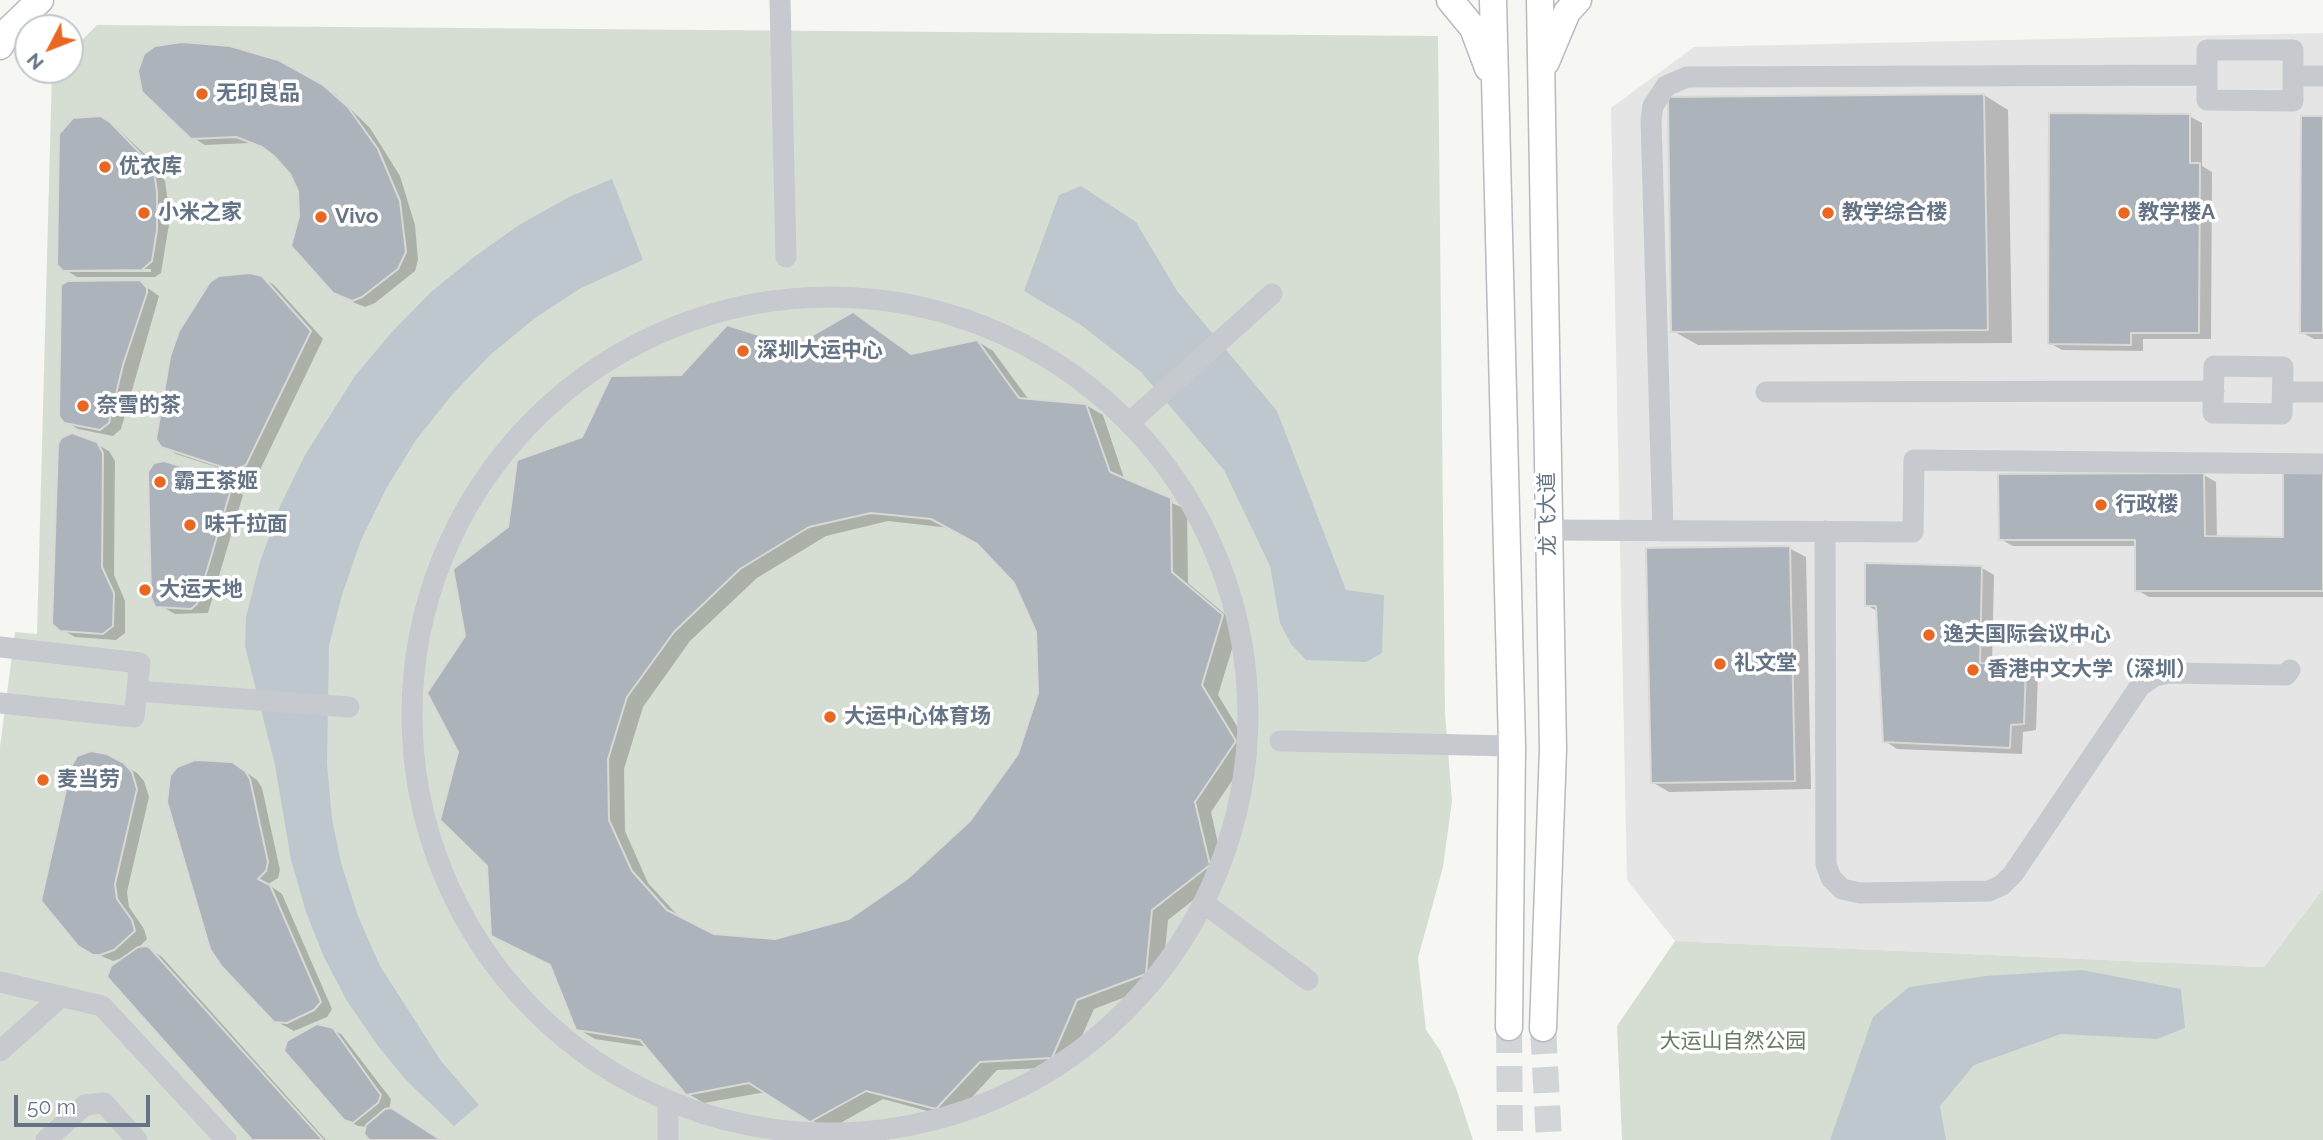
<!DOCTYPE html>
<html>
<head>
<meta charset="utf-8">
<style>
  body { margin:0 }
  #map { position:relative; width:2323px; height:1140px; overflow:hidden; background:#f6f6f3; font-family:Raleway,sans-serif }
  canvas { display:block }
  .north { position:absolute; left:14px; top:14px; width:70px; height:70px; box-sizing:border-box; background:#fff; border:2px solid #c1c7ce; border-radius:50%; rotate:228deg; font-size:19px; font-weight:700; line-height:28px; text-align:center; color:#647385 }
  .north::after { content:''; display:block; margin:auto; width:24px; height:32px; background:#e96721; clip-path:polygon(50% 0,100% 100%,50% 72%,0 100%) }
  .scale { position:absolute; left:14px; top:1095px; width:136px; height:32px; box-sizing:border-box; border:4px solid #647385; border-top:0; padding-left:9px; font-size:21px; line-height:24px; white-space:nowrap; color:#647385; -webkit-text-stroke:5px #fff; paint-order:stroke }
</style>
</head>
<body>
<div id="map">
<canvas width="2323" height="1140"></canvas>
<div class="north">N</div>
<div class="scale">50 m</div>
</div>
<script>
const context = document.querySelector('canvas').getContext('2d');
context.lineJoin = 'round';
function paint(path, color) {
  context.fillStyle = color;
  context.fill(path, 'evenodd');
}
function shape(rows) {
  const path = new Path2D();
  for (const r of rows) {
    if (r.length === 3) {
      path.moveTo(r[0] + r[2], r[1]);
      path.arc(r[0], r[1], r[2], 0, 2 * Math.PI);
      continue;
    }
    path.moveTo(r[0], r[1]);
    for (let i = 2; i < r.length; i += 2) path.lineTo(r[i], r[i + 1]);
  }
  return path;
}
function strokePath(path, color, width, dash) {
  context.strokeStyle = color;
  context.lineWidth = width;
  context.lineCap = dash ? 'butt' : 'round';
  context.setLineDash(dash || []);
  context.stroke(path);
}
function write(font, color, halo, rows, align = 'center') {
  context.font = font + ' Raleway,"Noto Sans SC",sans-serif';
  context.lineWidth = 7;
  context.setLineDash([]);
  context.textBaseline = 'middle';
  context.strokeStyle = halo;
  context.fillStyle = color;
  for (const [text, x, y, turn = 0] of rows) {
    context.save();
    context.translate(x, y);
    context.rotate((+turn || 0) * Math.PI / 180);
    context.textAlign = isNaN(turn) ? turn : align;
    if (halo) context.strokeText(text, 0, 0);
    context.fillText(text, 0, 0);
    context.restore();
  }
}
const built = shape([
  [2323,33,2323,889,2264,967,1675,941,1627,880,1611,108,1694,47]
]);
const green = shape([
  [97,25,1438,36,1445,713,1452,801,1443,867,1418,958,1426,1030,1440,1050,1456,1088,1473,1140,0,1140,0,747,15,632,37,634,52,70,70,70,70,52],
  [2323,889,2323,1140,1622,1140,1617,1026,1675,941,2264,967]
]);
const water = shape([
  [612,179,643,260,581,288,535,318,490,355,451,396,416,440,387,487,361,540,342,595,329,645,327,764,332,819,341,863,358,916,380,966,441,1061,479,1105,454,1126,405,1079,378,1046,347,1001,324,957,306,912,291,860,275,765,245,646,246,617,260,562,281,504,305,455,355,376,391,333,431,292,474,257,519,225,569,197],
  [1081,186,1136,222,1177,291,1277,411,1346,590,1384,595,1382,653,1366,662,1306,660,1291,644,1280,623,1270,566,1224,470,1141,372,1081,325,1024,291,1059,195],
  [2082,970,2181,989,2185,1028,2157,1039,2061,1034,1974,1065,1940,1106,1946,1140,1830,1140,1873,1017,1909,987,1986,976]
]);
const shadow = shape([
  [182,44,255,53,335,94,370,128,400,176,415,225,418,260,415,271,375,303,365,307,343,298,293,246,301,216,299,190,291,173,269,150,250,143,205,145,192,137],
  [1984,95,2008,110,2012,343,1698,345,1673,331],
  [2189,116,2202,123,2202,166,2212,172,2211,339,2143,339,2143,351,2062,350,2050,343],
  [78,118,104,120,117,128,155,164,165,181,170,218,161,273,155,277,77,277,64,269,60,135,69,122],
  [70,269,151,269,151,272,70,272],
  [2323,118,2323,339,2314,339,2301,332],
  [261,278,274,285,323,339,259,472,247,477,176,454,163,446],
  [139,282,159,296,121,429,113,436,78,429,65,421],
  [870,324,913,355,977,341,993,351,1029,400,1086,405,1103,415,1125,481,1187,510,1188,583,1239,626,1218,695,1252,751,1211,812,1225,875,1168,920,1162,983,1094,1009,1068,1067,997,1070,953,1118,883,1099,828,1130,766,1092,704,1103,687,1093,648,1047,595,1039,578,1029,552,965,489,865,460,752,467,636,510,528,583,439,681,377,794,348],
  [888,521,950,528,980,544,1015,582,1038,632,1040,693,1020,755,971,822,908,881,850,920,776,941,713,935,681,919,648,883,625,831,624,769,643,707,690,641,757,578,826,536],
  [96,444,109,451,115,461,114,575,125,601,125,633,116,640,75,637,61,629],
  [2323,474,2323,597,2149,597,2137,590,2137,546,2013,546,2000,539,2204,475,2216,482,2217,538,2285,538],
  [225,482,243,495,208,613,175,614,154,602],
  [1789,548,1806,557,1811,789,1669,792,1652,782],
  [1982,568,1994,575,1992,665,2026,666,2038,673,2036,730,2023,732,2022,754,1897,749,1885,741,1878,612,1867,605],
  [106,755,137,773,144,781,149,797,127,892,129,907,144,929,147,939,137,949,149,949,162,957,326,1140,255,1140,112,981,109,970,126,957,113,961,87,950],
  [244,771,257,780,262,788,280,870,278,878,268,884,282,894,332,1009,327,1017,294,1031,281,1024,224,966],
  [317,1026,328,1027,341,1034,391,1099,389,1111,438,1140,373,1140,368,1127,358,1126,345,1119,288,1056,285,1046]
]);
const building = shape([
  [182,42,230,46,278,60,323,85,348,107,378,149,400,201,406,252,398,269,362,297,352,301,333,293,291,246,299,216,298,191,290,174,274,156,262,147,236,137,191,139,142,92,138,71,144,54,155,46,182,42],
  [1984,94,1988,330,1671,332,1668,97,1984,94],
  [2049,113,2190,114,2190,163,2200,163,2199,333,2131,333,2131,345,2048,344,2049,113],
  [100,116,110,122,143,156,154,172,157,192,157,230,152,261,142,270,63,271,57,265,59,134,73,118,100,116],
  [2301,116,2323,116,2323,333,2300,333,2301,116],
  [250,273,262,276,311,331,246,465,234,471,161,447,156,439,170,357,179,331,210,282,219,276,250,273],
  [140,280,147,288,147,293,123,365,109,423,100,430,64,423,59,416,61,285,68,281,140,280],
  [853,312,911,354,977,340,1019,398,1086,404,1110,472,1171,498,1172,572,1223,615,1202,685,1236,741,1195,802,1210,865,1152,910,1146,974,1077,1000,1052,1058,980,1062,936,1109,866,1091,810,1122,749,1083,686,1095,640,1040,576,1030,550,965,491,936,487,866,440,820,458,752,427,693,465,636,453,569,508,527,517,460,582,437,611,376,681,375,727,325,794,346,853,312],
  [871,513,931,519,977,544,1014,583,1036,632,1038,693,1018,754,970,821,907,879,849,919,775,939,714,934,667,910,632,871,609,820,608,759,627,697,674,632,740,569,809,527,871,513],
  [72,433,97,442,103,453,102,567,114,593,113,626,103,634,60,631,52,624,58,444,61,438,72,433],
  [164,461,226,480,232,486,197,604,191,609,155,607,151,597,148,472,154,463,164,461],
  [2204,473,2205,536,2283,537,2283,473,2323,473,2323,591,2135,591,2135,540,1999,540,1998,474,2204,473],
  [1790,546,1795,781,1651,783,1646,548,1790,546],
  [1865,563,1982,566,1980,663,2026,664,2024,724,2011,725,2010,748,1883,742,1876,606,1865,606,1865,563],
  [91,751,107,754,124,763,132,772,137,789,115,884,117,899,132,920,135,931,114,950,100,955,93,955,78,946,41,901,71,767,77,756,91,751],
  [195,760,232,762,245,771,250,779,268,862,266,871,258,879,270,885,321,1002,314,1010,287,1023,274,1022,222,967,210,949,167,802,170,776,177,767,195,760],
  [146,946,149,947,323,1140,252,1140,107,977,111,966,138,947,146,946],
  [317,1024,333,1028,381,1095,378,1103,353,1123,344,1120,284,1051,287,1041,317,1024],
  [391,1108,396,1111,441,1140,369,1140,364,1134,366,1125,385,1109,391,1108]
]);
const majorTunnel = shape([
  [1509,1027,1510,1140],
  [1543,1028,1549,1140]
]);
const minor = shape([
  [780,0,786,257],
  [2207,50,2293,50,2293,101,2207,100,2207,50],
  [2293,76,2323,76],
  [830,715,418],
  [2214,366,2283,367,2282,414,2213,413,2214,366],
  [1766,392,2214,391],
  [2283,392,2323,392],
  [1129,423,1272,294],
  [1548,530,1913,532,1914,460,2323,464],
  [1663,531,1651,120,1653,106,1666,86,1687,77,2207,75],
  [1825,531,1826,864,1831,878,1842,889,1860,893,1989,891,2002,885,2013,874,2140,686,2155,676,2169,673,2286,675,2290,670],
  [0,647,140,663,134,717,0,703],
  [138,691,349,707],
  [1280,741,1512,746],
  [1205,904,1308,980],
  [0,982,102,1006,226,1140],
  [0,1051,62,996],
  [46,1140,85,1105,104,1103,137,1140],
  [668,1140,668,1100]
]);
const major = shape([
  [1450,0,1473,28,1488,68],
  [1493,0,1512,746,1509,1027],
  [1540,0,1553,749,1543,1028],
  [0,46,9,30,40,0],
  [1546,62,1567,12,1578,0]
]);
const markers = [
  [202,94,7,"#e96721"],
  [105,167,7,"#e96721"],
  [144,213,7,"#e96721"],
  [1828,213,7,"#e96721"],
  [2124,213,7,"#e96721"],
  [321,217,7,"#e96721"],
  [743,351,7,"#e96721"],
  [83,406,7,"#e96721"],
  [160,482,7,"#e96721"],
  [2101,505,7,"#e96721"],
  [190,525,7,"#e96721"],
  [145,590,7,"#e96721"],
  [1929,635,7,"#e96721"],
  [1720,664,7,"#e96721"],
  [1973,670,7,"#e96721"],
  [830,717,7,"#e96721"],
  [43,780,7,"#e96721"]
];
const poiNames = [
  ["无印良品",216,94],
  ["优衣库",119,167],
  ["小米之家",158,213],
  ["教学综合楼",1842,213],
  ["教学楼A",2138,213],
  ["Vivo",335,217],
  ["深圳大运中心",757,351],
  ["奈雪的茶",97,406],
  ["霸王茶姬",174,482],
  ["行政楼",2115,505],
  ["味千拉面",204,525],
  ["大运天地",159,590],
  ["逸夫国际会议中心",1943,635],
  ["礼文堂",1734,664],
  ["香港中文大学（深圳）",1987,670],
  ["大运中心体育场",844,717],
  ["麦当劳",57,780]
];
const streetNames = [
  ["龙飞大道",1548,514,-91]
];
const parkNames = [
  ["大运山自然公园",1733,1042]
];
paint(built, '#e4e5e4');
paint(green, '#d6ded4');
paint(water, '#bec7cd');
paint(shadow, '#0003');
paint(building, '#adb3ba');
strokePath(building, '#d8d8d5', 2);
strokePath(majorTunnel, '#d2d5d8', 26, [26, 13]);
strokePath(major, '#b7babf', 29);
strokePath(minor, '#c6c9cd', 21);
strokePath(major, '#fff', 26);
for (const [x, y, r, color] of markers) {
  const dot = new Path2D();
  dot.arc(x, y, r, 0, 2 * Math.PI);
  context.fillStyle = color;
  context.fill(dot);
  strokePath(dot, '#fff', 2.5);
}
write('bold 21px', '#647385', '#fff', poiNames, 'left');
write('21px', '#647385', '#fff', streetNames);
write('21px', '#657c63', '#fff', parkNames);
</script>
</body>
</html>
